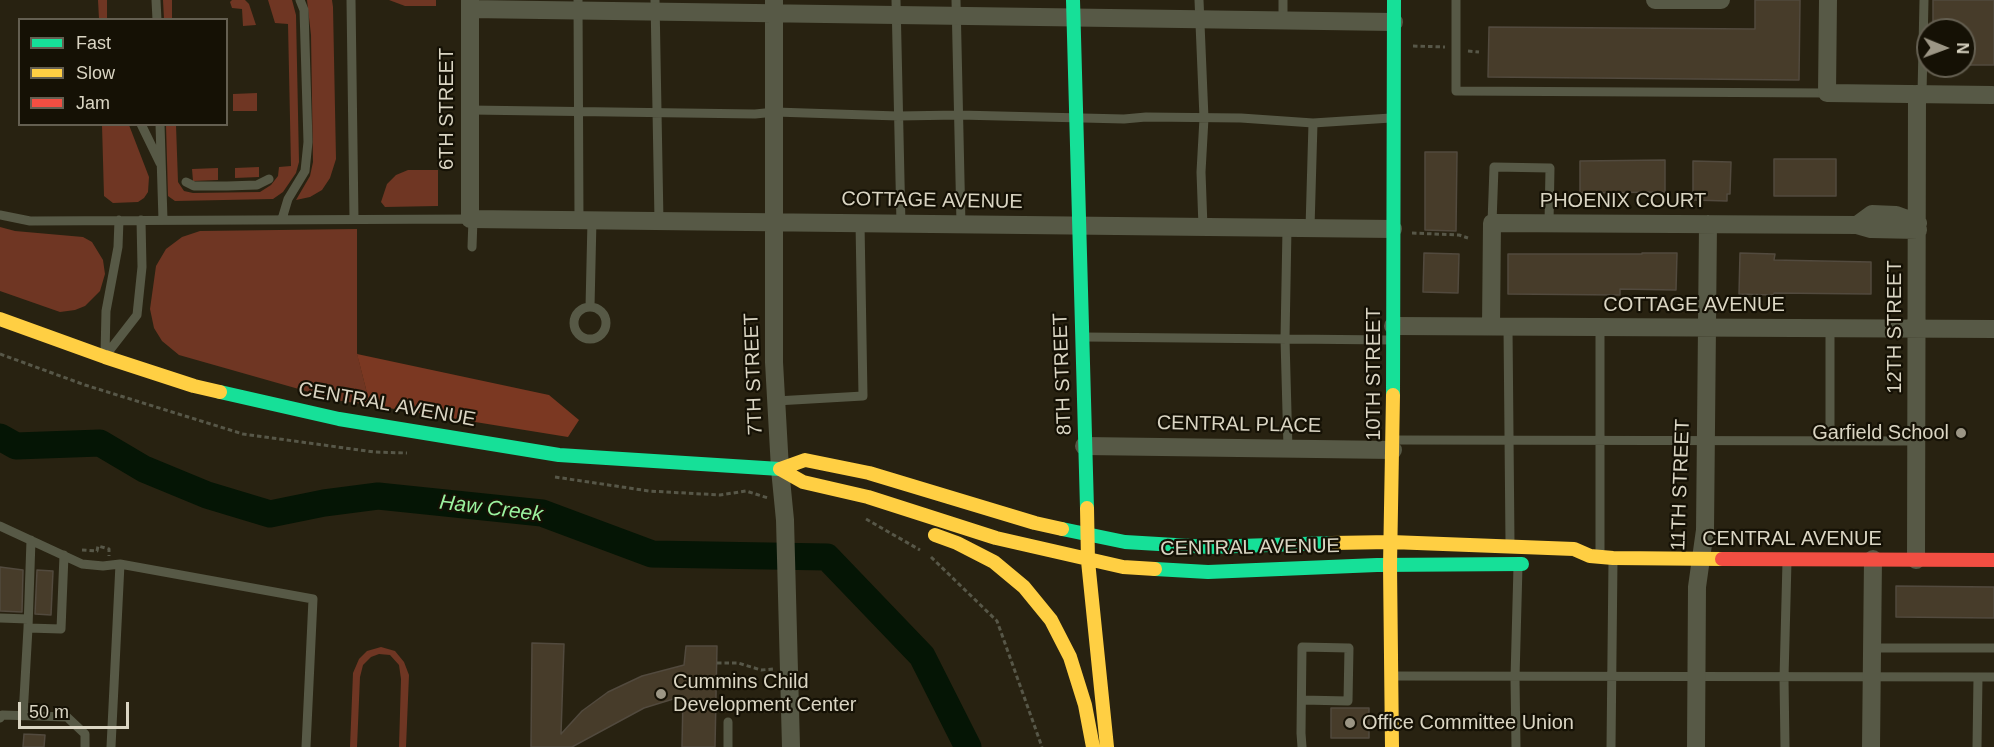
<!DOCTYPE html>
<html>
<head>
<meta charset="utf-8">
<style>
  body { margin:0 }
  #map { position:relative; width:1994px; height:747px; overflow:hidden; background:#282211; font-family:Arial,sans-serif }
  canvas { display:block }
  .legend { position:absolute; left:18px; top:18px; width:210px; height:108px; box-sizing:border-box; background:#151105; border:2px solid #645f51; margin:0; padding:8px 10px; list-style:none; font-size:18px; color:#dad5c3 }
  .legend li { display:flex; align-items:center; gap:12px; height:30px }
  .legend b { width:30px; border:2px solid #645f51 }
  .north { position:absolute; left:1916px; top:18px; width:60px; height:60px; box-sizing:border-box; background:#151105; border:2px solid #645f51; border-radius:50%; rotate:91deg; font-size:16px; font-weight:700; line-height:24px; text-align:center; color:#dad5c3 }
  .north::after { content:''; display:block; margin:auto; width:21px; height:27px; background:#9c9685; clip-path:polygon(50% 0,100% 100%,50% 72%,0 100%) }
  .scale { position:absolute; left:18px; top:702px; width:111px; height:27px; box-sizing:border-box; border:3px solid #dad5c3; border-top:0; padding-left:8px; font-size:18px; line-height:21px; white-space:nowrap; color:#dad5c3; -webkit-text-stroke:4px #151105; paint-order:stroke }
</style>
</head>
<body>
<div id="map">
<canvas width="1994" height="747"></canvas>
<ul class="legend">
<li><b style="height:8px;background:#16e098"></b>Fast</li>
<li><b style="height:8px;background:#ffcf43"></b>Slow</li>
<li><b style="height:8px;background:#f24e42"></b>Jam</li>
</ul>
<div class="north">N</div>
<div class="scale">50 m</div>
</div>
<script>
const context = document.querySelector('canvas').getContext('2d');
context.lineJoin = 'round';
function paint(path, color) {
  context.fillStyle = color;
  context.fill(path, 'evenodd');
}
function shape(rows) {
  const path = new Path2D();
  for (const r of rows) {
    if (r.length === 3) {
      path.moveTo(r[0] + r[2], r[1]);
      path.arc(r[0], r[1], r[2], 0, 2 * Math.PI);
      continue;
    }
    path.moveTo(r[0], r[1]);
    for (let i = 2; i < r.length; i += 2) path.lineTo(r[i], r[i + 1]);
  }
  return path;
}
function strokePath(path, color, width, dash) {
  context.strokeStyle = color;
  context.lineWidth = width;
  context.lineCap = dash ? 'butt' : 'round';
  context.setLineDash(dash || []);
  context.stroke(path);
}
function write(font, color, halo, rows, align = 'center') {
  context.font = font + ' Arial,sans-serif';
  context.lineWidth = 4.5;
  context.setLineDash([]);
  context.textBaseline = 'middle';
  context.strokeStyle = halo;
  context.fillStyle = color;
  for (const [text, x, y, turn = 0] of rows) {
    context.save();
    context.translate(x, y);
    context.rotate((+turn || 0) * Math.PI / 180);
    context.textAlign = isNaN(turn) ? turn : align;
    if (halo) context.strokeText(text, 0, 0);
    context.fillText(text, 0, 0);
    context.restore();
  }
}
const green = shape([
  [98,0,107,0,107,19,99,19],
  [163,0,172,0,172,19,164,19],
  [232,0,245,0,249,4,256,25,243,26,242,9,232,8,230,2],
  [268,0,292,0,296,15,299,162,296,173,283,192,273,199,175,201,168,196,166,125,176,125,178,182,184,191,193,193,260,192,271,185,278,176,279,167,291,166,288,24,275,23],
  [307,0,332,0,333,7,336,159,330,178,322,190,310,197,296,200,310,176,313,162,311,35],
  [389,0,436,0,436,6,405,6],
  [257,93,257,111,233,111,233,94],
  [102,125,129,125,149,177,148,192,144,198,138,202,113,203,104,196],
  [259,167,259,177,235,178,235,168],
  [218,168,218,180,193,181,192,169],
  [408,170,438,170,438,206,385,207,381,202,387,184,396,175],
  [0,227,15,231,83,237,92,242,103,260,105,274,100,291,85,306,75,310,60,312,0,291],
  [357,229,357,353,370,405,341,401,179,355,162,341,154,328,150,309,156,266,166,249,182,237,200,231],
  [381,647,395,651,404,662,409,675,406,747,399,747,401,679,399,665,390,655,379,654,371,657,363,665,360,677,357,747,350,747,353,673,359,659,367,651]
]);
const forest = shape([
  [357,354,549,395,579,420,568,437,370,405]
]);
const river = shape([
  [0,437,16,446,100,443,144,469,207,495,270,514,324,503,378,496,542,513,652,554,827,557,922,656,968,747]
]);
const building = shape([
  [1755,0,1800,0,1799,80,1488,77,1489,27,1755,29,1755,0],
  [1933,0,1994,0,1994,65,1964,65,1964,30,1933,30,1933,0],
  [1425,152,1457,152,1456,231,1425,230,1425,152],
  [1774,159,1836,159,1836,196,1774,196,1774,159],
  [1665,160,1665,192,1580,193,1580,161,1665,160],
  [1693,161,1731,162,1730,194,1727,194,1727,201,1693,200,1693,161],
  [1424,253,1459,254,1458,293,1423,292,1424,253],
  [1642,253,1677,253,1676,290,1620,289,1620,295,1508,294,1508,254,1642,254,1642,253],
  [1740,253,1775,254,1774,260,1871,262,1871,294,1774,293,1773,295,1739,294,1740,253],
  [0,567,23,570,22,612,0,611,0,567],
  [37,570,53,571,51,615,35,614,37,570],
  [1896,586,1994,587,1994,618,1896,617,1896,586],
  [532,643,564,644,561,734,582,711,608,692,642,676,684,665,686,646,717,646,715,747,682,747,683,696,644,708,572,747,531,747,532,643],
  [1331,708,1369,708,1369,738,1331,738,1331,708],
  [24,734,45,735,44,747,23,747,24,734]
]);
const path = shape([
  [1413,46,1445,47],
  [1468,51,1479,52],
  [1412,233,1459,235,1468,238],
  [0,354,85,385,243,434,374,452,407,453],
  [555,477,649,491,720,495,746,491,768,498],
  [866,519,920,550],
  [82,550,97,551,98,546,109,549,109,556],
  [931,557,997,621,1042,747],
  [717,663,738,663,761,670,773,669]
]);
const lane = shape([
  [156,0,157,20],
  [351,0,354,219],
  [578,0,579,220],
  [655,0,659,221],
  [896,0,901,224],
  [956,0,961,224],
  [1199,0,1204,118,1201,172,1203,227],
  [1456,0,1456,91,1827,93],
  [1283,21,1283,0],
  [1922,94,1924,0],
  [470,110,755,114,775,112,898,116,959,115,1124,119,1146,117,1241,118,1313,123,1391,118],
  [141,124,160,163],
  [160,124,163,220],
  [186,182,194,186,227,186,257,185,269,179],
  [0,215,30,221,470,219],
  [282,219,288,199,305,171,308,142,304,10,300,0],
  [1492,223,1494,167,1550,168,1549,223],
  [1287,228,1285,339,1288,449],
  [1310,228,1313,123],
  [472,247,473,219],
  [590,323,16],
  [590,307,592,220],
  [1508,327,1510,543],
  [1830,328,1830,441],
  [1084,337,1391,340],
  [105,354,106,311,118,247,119,220],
  [106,355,137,315,142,267,141,220],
  [776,401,863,396,860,223],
  [1394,440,1917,441],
  [0,526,82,564,103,566,120,564,313,599,306,747],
  [31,540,28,628,61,629,64,555],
  [1600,556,1600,327],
  [0,618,28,619],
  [1872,648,1994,648],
  [1394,676,1994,677],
  [1302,700,1348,701,1349,648,1302,647,1301,733,1302,747],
  [23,716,28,628],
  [0,718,2,715,67,717,85,734,85,747],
  [111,747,120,564],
  [728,747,728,722],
  [1516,747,1515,678,1518,566],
  [1611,747,1613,560],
  [1785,747,1784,678,1787,561],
  [1977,747,1978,677]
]);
const street = shape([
  [470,0,470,219,1393,229],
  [774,0,774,362,780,469,785,520,791,747],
  [1655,0,1721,0],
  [1828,0,1827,93,1992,95],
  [470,9,1394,22],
  [1918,223,1896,215,1872,214,1857,225,1871,229,1918,230],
  [1393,326,1994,329],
  [1491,326,1492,223,1857,225],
  [1084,446,1393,450],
  [1916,560,1917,94],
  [1696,747,1697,587,1705,530,1708,224],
  [1871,747,1873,559]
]);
const fast = shape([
  [1073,0,1087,508],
  [220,392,339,419,559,455,780,469],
  [1393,395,1394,0],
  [1062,529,1125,542,1209,547,1332,543],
  [1155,569,1208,572,1377,565,1522,564]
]);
const slow = shape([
  [0,319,105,357,194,386,220,392],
  [780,469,805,460,869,473,1035,523,1062,529],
  [780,469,803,482,868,497,996,538,1123,567,1155,569],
  [1087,508,1088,561,1107,747],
  [935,535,957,543,994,562,1024,587,1051,620,1070,657,1085,705,1093,747],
  [1332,543,1391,542,1574,549,1590,556,1613,558,1722,559],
  [1392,747,1390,565,1393,395]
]);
const jam = shape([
  [1722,559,1994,560]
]);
const markers = [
  [1961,433,6,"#9c9685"],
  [661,694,6,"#9c9685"],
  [1350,723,6,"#9c9685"]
];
const streetNames = [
  ["6TH STREET",447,109,-90],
  ["COTTAGE AVENUE",932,201,1],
  ["PHOENIX COURT",1623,201],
  ["COTTAGE AVENUE",1694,305],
  ["12TH STREET",1895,327,-90],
  ["7TH STREET",754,374,-92],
  ["8TH STREET",1063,374,-92],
  ["10TH STREET",1374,374,-90],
  ["CENTRAL AVENUE",387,405,10],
  ["CENTRAL PLACE",1239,425,1],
  ["11TH STREET",1681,485,-88],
  ["CENTRAL AVENUE",1792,539],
  ["CENTRAL AVENUE",1250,548,-1]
];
const poiNames = [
  ["Garfield School",1949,433,"right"],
  ["Cummins Child",673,682],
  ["Development Center",673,705],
  ["Office Committee Union",1362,723]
];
const waterNames = [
  ["Haw Creek",491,509,7]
];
paint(green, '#6f3623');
paint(forest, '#7b3822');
strokePath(river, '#051505', 27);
paint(building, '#473c2a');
strokePath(building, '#524a3e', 1.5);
strokePath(path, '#575748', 3, [4.5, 3]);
strokePath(lane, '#575946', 9);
strokePath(street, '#575946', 18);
strokePath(fast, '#16e098', 14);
strokePath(slow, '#ffcf43', 14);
strokePath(jam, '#f24e42', 14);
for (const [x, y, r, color] of markers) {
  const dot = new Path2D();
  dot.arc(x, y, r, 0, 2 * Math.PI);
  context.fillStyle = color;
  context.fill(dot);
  strokePath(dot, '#151105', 2);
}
write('20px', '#dad5c3', '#151105', streetNames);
write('20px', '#dad5c3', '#151105', poiNames, 'left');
write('italic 21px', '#9bf29f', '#151105', waterNames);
</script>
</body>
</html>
